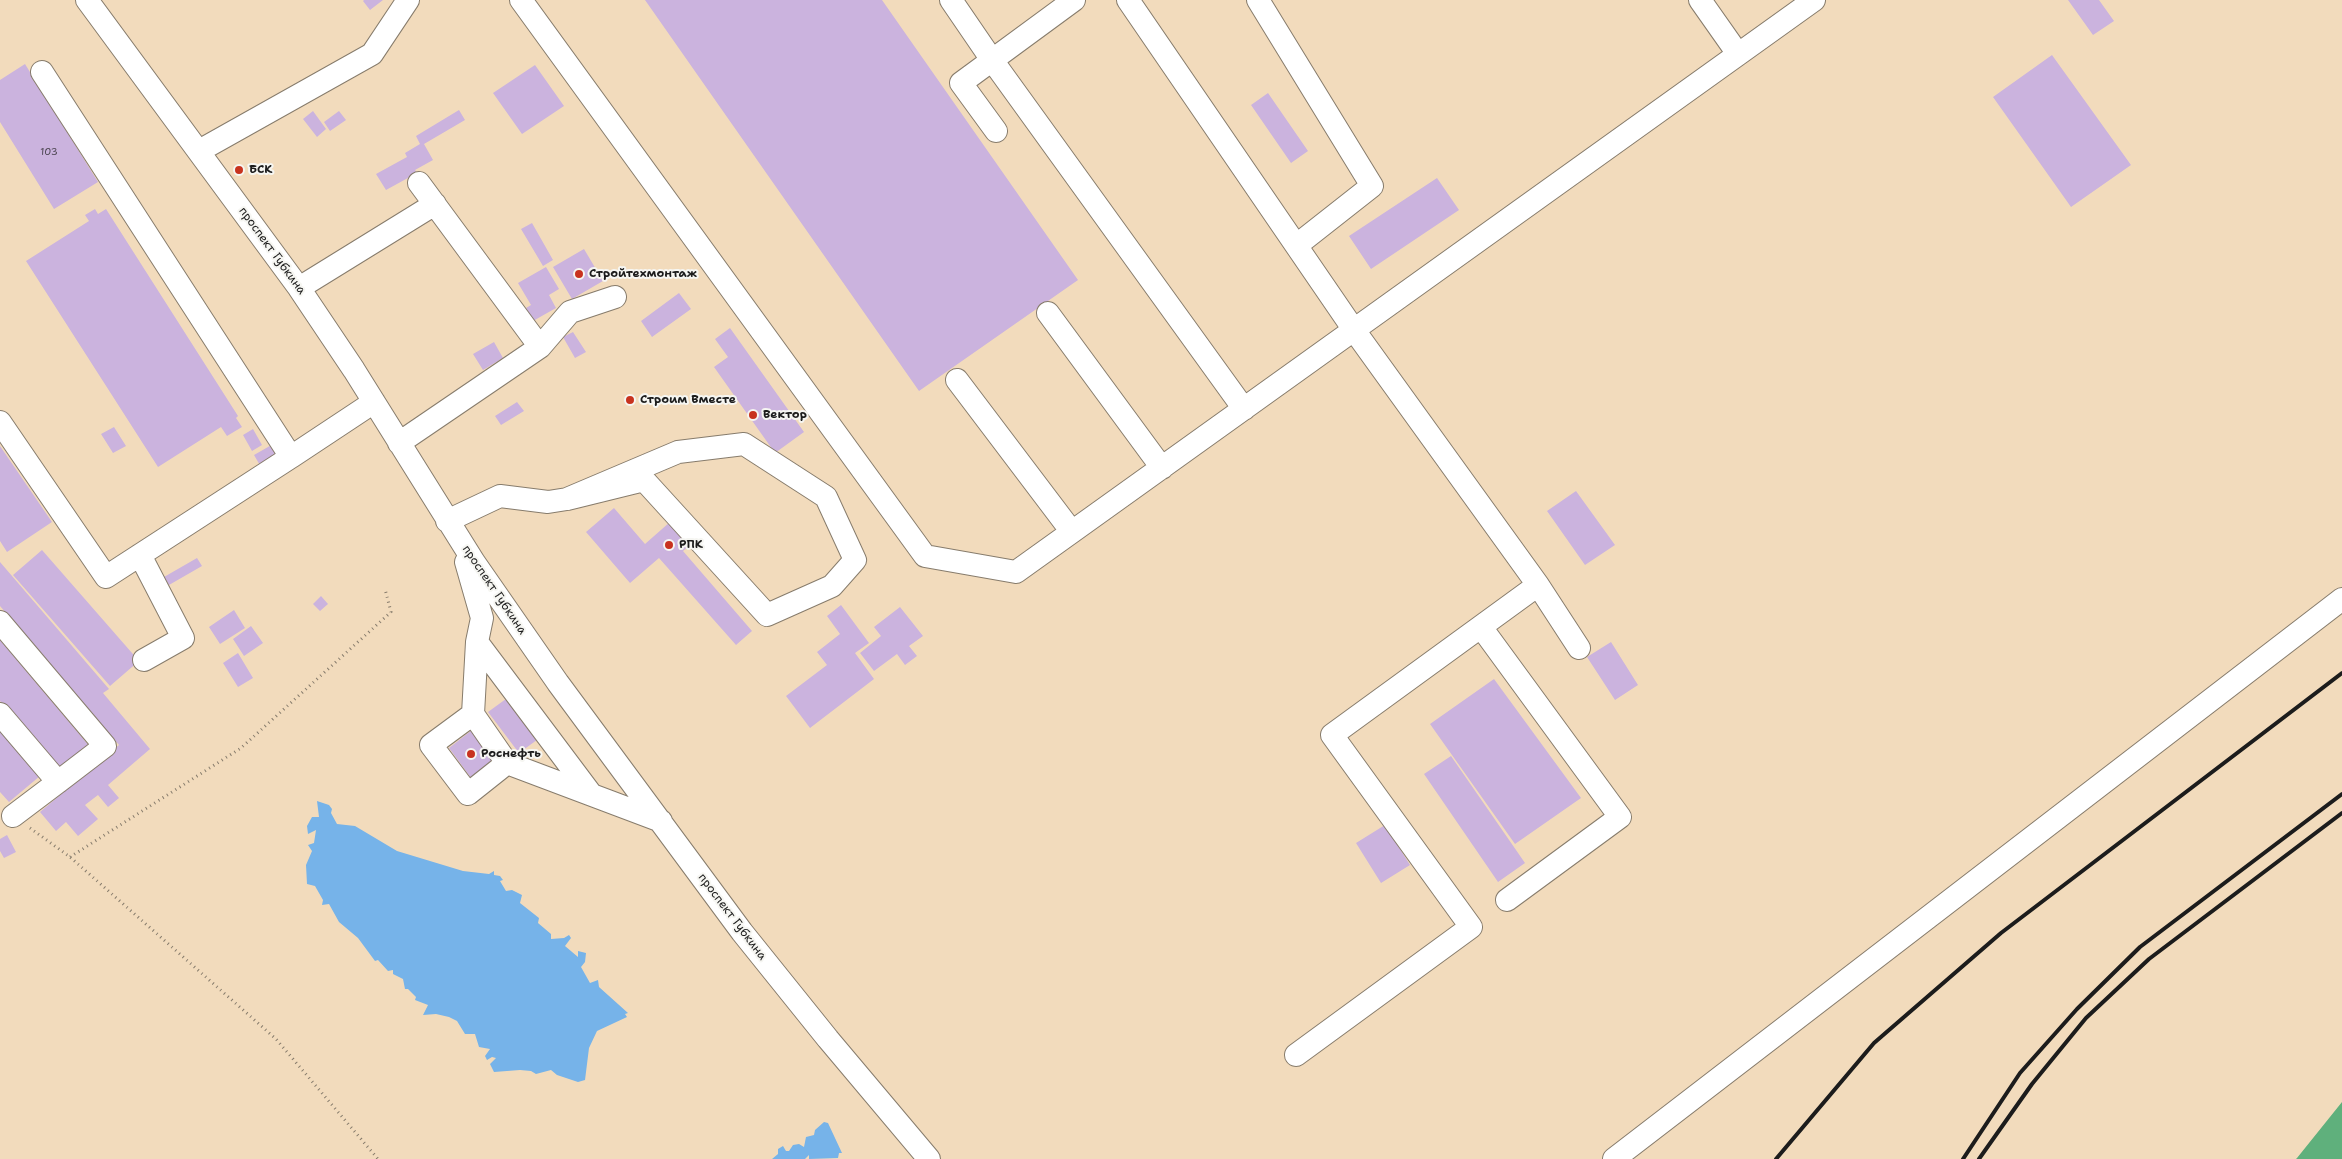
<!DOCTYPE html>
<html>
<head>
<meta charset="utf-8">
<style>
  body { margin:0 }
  canvas { display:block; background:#f2dbbc }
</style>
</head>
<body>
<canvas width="2342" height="1159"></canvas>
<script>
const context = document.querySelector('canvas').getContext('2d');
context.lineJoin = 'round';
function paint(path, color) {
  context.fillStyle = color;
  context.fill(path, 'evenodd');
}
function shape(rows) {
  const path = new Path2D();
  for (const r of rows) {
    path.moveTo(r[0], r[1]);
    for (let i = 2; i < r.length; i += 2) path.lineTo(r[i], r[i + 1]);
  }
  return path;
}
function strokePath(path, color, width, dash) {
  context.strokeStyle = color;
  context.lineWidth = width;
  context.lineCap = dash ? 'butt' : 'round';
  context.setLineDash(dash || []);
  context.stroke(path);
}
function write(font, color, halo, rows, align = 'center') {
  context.font = font + ' "Shantell Sans",sans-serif';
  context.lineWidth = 4;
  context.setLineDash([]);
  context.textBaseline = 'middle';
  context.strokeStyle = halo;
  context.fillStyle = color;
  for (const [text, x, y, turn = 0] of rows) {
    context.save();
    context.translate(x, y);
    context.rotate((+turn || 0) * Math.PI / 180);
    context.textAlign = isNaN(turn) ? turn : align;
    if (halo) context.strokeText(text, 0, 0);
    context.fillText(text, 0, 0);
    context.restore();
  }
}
const forest = shape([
  [2342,1102,2342,1159,2296,1159,2297,1158]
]);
const water = shape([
  [317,801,329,805,332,809,331,813,337,824,355,826,397,851,463,871,489,874,494,871,494,875,500,876,503,880,500,881,506,891,512,890,522,895,520,903,539,918,538,923,551,934,551,939,564,938,569,935,571,938,565,946,578,957,578,951,586,953,585,962,581,967,590,983,598,980,599,987,628,1013,625,1014,627,1017,597,1031,589,1048,585,1080,578,1082,557,1075,551,1070,536,1074,531,1071,520,1070,494,1072,490,1064,496,1058,492,1057,487,1060,485,1056,490,1049,479,1047,475,1034,465,1034,457,1021,449,1017,436,1014,423,1015,428,1005,415,1000,416,997,408,989,405,989,403,979,393,974,393,970,388,971,378,960,375,961,358,938,339,922,329,904,322,905,323,900,315,886,307,884,306,865,312,851,308,845,314,843,316,830,308,834,307,826,312,817,319,817],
  [824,1122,828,1123,842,1153,839,1153,838,1158,809,1159,809,1155,805,1159,772,1159,778,1154,778,1149,783,1146,786,1151,789,1151,793,1145,799,1144,804,1147,806,1137,814,1135,815,1130]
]);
const building = shape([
  [383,0,370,10,363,1,364,0],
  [645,0,882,0,1078,280,919,391],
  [2068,0,2099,0,2114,21,2093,35],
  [2052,55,2131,165,2071,207,1993,97],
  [25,64,98,182,54,209,0,122,0,80],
  [535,65,564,106,522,134,493,93],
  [1268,93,1308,151,1291,163,1251,105],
  [459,110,465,120,424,144,433,160,415,170,417,173,386,190,376,174,407,157,405,153,420,144,416,136],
  [313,111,326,129,317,137,303,119],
  [339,111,346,120,330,131,324,122],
  [1437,178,1459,210,1371,269,1349,236],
  [95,209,98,214,106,209,238,416,236,418,242,427,227,436,221,427,158,467,26,261,89,221,85,215],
  [532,223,553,260,543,266,521,229],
  [584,249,603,281,572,299,553,267],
  [546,267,559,289,549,295,556,308,533,321,526,308,531,305,518,283],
  [679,293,691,309,652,337,641,321],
  [730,328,804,432,775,453,714,367,728,357,715,339],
  [573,332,586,352,575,358,563,337],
  [494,342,503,358,483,370,473,354],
  [517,402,524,411,501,425,495,416],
  [114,427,126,446,113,453,101,434],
  [253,429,262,445,252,451,243,435],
  [275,443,282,456,261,467,254,455],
  [0,446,52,522,7,552,0,541],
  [1576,491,1615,545,1585,565,1547,511],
  [614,508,645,544,670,522,690,545,683,551,752,631,736,645,659,558,630,583,586,532],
  [42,550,139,661,110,686,13,575],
  [197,558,202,566,169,585,164,577],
  [0,562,109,689,103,693,150,749,108,785,119,798,108,807,98,795,85,805,98,819,78,836,66,822,56,831,40,812,119,745,0,606],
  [321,596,328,604,320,611,313,604],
  [841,605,869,643,855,653,874,679,810,728,786,696,827,665,817,652,840,634,827,616],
  [900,607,923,636,909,646,917,656,905,665,897,654,874,671,860,653,881,636,874,627],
  [234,610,245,628,220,644,209,627],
  [251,626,263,643,244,656,233,639],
  [0,640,91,748,61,773,0,701],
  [1611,642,1638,685,1615,700,1587,657],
  [238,653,253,678,238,687,223,663],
  [1494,679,1581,798,1515,844,1430,724],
  [510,696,541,737,519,753,488,712],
  [0,729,40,776,9,802,0,792],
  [472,730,494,760,471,778,449,748],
  [1451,756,1525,863,1498,882,1424,774],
  [1385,825,1410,865,1381,883,1356,843],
  [7,835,16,852,4,858,0,851,0,839]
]);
const path = shape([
  [30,828,70,857,276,1039,378,1159],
  [70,857,241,748,391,612,385,589]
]);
const minor = shape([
  [87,0,299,288,354,370,474,562,558,683,742,932,828,1039,929,1159],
  [521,0,925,556,1016,572,1814,0],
  [951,0,992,60,1244,409],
  [1128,0,1354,330,1538,585,1579,648],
  [1258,0,1372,186,1297,245],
  [1700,0,1738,54],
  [996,131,961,83,1074,0],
  [199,151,372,54,408,0],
  [419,183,540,347],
  [299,288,435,204],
  [1048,313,1162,468],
  [957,380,1072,532],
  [0,422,106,577,291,457,42,72],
  [399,443,540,347,570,312,615,297],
  [291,457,374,402],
  [447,521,500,496,548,502,567,499,644,480,767,615,832,586,855,560,826,497,744,444,678,452,567,499],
  [140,555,183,638,144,660],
  [466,562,482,618,477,642,473,714,431,745,468,794,507,763,661,821],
  [0,622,105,746,58,782],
  [1481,627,1620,817,1507,900],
  [477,642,591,794],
  [0,714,58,782,13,816],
  [473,714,507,763],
  [1296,1055,1471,927,1332,735,1538,585],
  [1614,1159,2342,599]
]);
const rail = shape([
  [1776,1159,1874,1043,2001,933,2342,673],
  [1963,1159,2020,1073,2077,1009,2140,947,2342,794],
  [1979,1159,2032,1084,2086,1018,2149,959,2342,813]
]);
const markers = [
  [239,170,5,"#c8321e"],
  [579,274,5,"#c8321e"],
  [630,400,5,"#c8321e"],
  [753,415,5,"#c8321e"],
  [669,545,5,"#c8321e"],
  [471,754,5,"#c8321e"]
];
const numberNames = [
  ["103",49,152]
];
const poiNames = [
  ["БСК",249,170],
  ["Стройтехмонтаж",589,274],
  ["Строим Вместе",640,400],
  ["Вектор",763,415],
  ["РПК",679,545],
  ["Роснефть",481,754]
];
const streetNames = [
  ["проспект Губкина",272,251,54],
  ["проспект Губкина",494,590,56],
  ["проспект Губкина",732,917,53]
];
paint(forest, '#5fb07c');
paint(water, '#76b3e9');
paint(building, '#cbb3de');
strokePath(minor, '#877c6c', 24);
strokePath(path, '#877c6c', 3, [1, 4]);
strokePath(minor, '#fff', 22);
strokePath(rail, '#1c1c1c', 4);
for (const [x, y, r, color] of markers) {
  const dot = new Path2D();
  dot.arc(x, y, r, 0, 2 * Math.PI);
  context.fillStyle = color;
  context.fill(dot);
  strokePath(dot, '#f6f6f2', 2);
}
write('10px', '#48424c', null, numberNames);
write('bold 12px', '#1c1c1c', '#f6f6f2', poiNames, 'left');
write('12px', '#1c1c1c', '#f6f6f2', streetNames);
</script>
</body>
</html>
